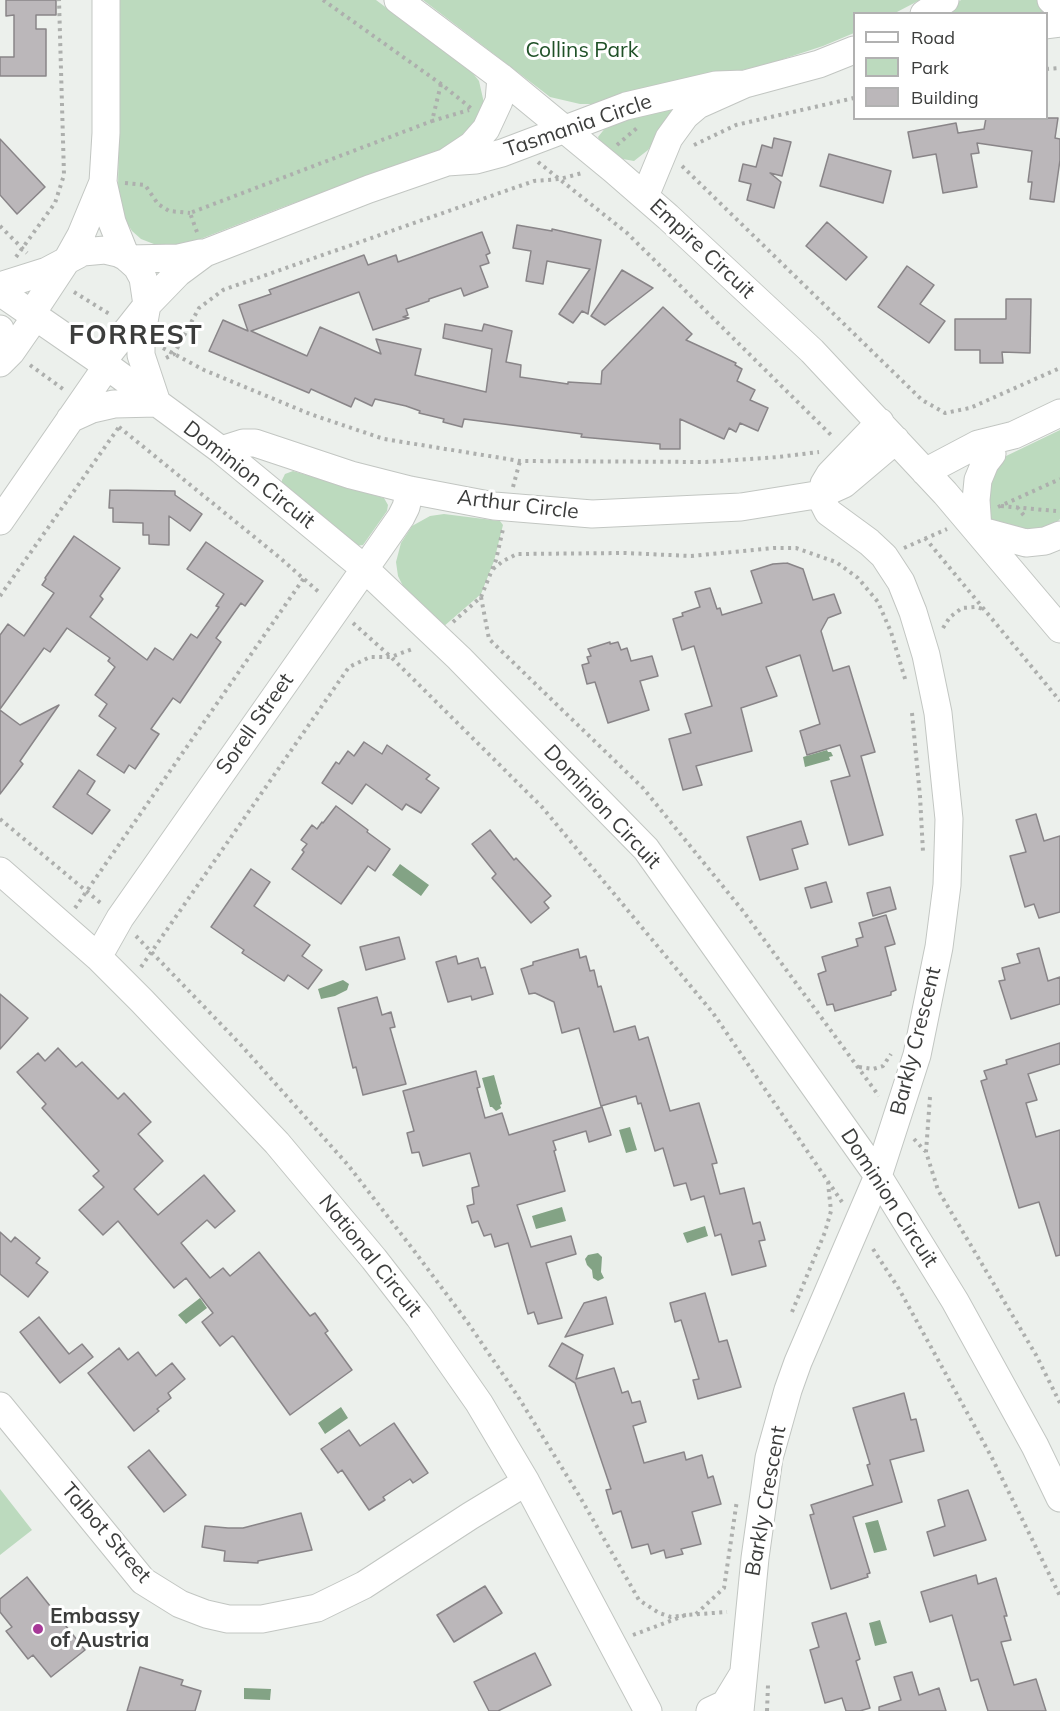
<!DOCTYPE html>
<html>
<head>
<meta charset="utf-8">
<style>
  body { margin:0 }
  #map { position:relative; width:1060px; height:1711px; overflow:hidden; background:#ecf0ec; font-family:Mulish,sans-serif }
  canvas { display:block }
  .legend { position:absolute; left:853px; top:12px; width:195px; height:108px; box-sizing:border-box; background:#fff; border:2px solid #b1b1b1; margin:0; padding:8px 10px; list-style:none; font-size:18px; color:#3c3d3c }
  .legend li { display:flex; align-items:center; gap:12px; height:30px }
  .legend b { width:30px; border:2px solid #b1b1b1 }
</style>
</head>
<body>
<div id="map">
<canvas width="1060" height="1711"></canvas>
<ul class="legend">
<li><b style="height:8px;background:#fff"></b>Road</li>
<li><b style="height:16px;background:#bcdabe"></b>Park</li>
<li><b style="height:16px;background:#bbb7ba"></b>Building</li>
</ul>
</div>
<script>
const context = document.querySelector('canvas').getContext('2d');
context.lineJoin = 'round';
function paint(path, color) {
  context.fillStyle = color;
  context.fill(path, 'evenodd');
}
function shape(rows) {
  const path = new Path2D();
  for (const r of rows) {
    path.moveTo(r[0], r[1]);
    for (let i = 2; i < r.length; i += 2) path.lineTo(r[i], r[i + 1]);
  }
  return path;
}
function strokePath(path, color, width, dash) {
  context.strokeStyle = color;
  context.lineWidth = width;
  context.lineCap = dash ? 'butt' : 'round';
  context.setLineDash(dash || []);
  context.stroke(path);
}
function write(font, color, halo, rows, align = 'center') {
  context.font = font + ' Mulish,sans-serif';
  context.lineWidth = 6;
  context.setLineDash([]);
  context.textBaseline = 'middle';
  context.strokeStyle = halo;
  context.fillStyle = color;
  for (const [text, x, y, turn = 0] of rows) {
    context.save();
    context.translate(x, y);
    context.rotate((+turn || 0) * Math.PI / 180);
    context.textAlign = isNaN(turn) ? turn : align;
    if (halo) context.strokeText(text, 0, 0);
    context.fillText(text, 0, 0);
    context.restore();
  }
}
const green = shape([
  [120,0,376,0,472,72,479,81,484,103,467,141,283,207,185,245,159,246,141,239,132,231,125,220,118,192],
  [423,0,920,0,895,13,854,14,854,33,823,46,768,64,598,104,580,104,550,97,541,90],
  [961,0,1040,0,1043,5,1042,13,943,14],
  [680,100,656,139,648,150,634,161,617,158,601,145,598,137,606,127],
  [1060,430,1060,519,1047,532,1007,534,989,518,984,488,1004,457],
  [293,471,384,498,388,505,387,511,363,545,355,546,282,484,282,480,285,474],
  [444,514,500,521,503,525,494,561,481,594,443,627,405,590,398,576,396,562,401,543,412,526,430,516],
  [0,1489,32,1530,0,1555]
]);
const water = shape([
  [827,750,828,752,831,752,833,756,829,757,830,760,805,767,803,757],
  [400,864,429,885,421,896,392,875],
  [343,980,349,984,347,990,335,996,321,999,318,989],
  [494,1075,502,1104,500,1105,501,1108,496,1111,492,1107,490,1107,482,1078],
  [630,1127,637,1150,626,1153,619,1130],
  [562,1207,566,1221,536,1229,532,1216],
  [705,1226,708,1236,687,1243,683,1233],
  [598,1253,602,1257,601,1272,604,1278,598,1281,593,1278,592,1270,587,1265,585,1259,588,1255],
  [200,1298,207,1308,186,1324,178,1315],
  [341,1407,348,1418,325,1434,318,1423],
  [878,1520,887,1550,874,1553,865,1523],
  [880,1620,887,1643,875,1646,869,1623],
  [244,1688,271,1689,270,1700,244,1699]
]);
const building = shape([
  [6,0,56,0,56,15,36,15,36,29,46,29,46,76,0,76,0,57,14,57,14,15,6,16,6,0],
  [986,118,1058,118,1055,138,1060,139,1060,160,1054,202,1030,199,1032,182,1028,182,1032,151,977,143,979,153,971,154,977,187,943,193,936,154,913,158,908,132,956,123,958,133,984,129,986,118],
  [774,138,791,142,782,176,770,173,781,182,774,208,747,200,751,184,739,181,743,164,756,167,762,145,772,148,774,138],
  [0,139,45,187,17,214,0,195,0,139],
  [829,154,891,171,883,203,820,186,829,154],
  [827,222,867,257,846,280,806,246,827,222],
  [517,225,552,231,552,229,601,240,588,314,582,311,573,323,559,314,590,269,547,261,543,284,526,281,531,251,513,248,517,225],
  [482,232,490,253,486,255,489,263,480,266,488,287,464,296,461,288,429,299,429,301,406,309,408,315,403,317,409,318,373,330,359,292,251,331,307,356,320,327,381,354,376,339,421,349,415,375,486,392,492,349,443,338,445,324,482,331,484,324,512,331,506,362,521,365,520,377,568,384,568,382,601,384,602,371,663,307,692,334,686,340,736,363,735,365,742,369,737,381,755,390,750,400,768,408,758,431,740,423,736,432,729,428,724,439,680,419,680,449,660,449,660,444,581,437,582,434,464,419,462,427,443,422,444,419,419,413,420,411,406,406,375,399,372,406,355,398,351,407,311,389,309,393,209,351,223,320,248,331,239,305,271,294,269,290,364,255,368,265,396,255,398,262,482,232],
  [907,266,934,285,920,304,945,321,929,343,878,307,907,266],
  [622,270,653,288,605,325,591,316,622,270],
  [1006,299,1031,299,1030,353,1002,352,1003,363,980,363,980,350,955,350,955,319,1006,319,1006,299],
  [110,490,175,491,175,495,202,514,190,531,169,516,169,545,149,544,149,535,143,535,143,523,113,522,113,508,109,508,110,490],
  [74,536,120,568,100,596,103,599,90,617,147,660,155,648,173,660,191,634,197,638,219,607,216,606,224,594,187,569,206,542,263,581,245,606,241,603,216,638,221,642,180,703,173,698,151,729,159,734,135,769,129,765,124,773,97,755,116,728,99,716,107,704,95,695,115,667,108,661,110,658,67,628,50,652,44,648,0,709,0,635,8,624,24,636,54,593,42,585,46,579,45,578,74,536],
  [787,563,803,569,813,600,834,594,841,613,828,618,821,631,833,671,849,666,875,752,861,756,883,835,849,845,831,781,850,776,840,745,807,755,800,731,820,724,800,655,766,667,777,696,741,708,752,751,696,766,702,785,683,790,669,739,691,733,685,714,712,706,694,646,682,650,673,619,683,616,682,613,700,607,695,592,710,588,717,609,720,608,722,615,762,603,751,571,773,564,787,563],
  [610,642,610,644,618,642,621,650,627,648,631,661,652,656,658,676,640,681,649,710,608,723,595,682,587,684,582,665,589,663,587,657,591,656,588,649,610,642],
  [59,705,20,761,23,764,0,794,0,710,20,725,59,705],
  [364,742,382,754,387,745,430,775,426,779,439,788,421,813,406,804,402,810,366,784,352,804,322,783,336,762,339,764,348,751,354,756,364,742],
  [79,770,95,781,87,794,110,810,92,834,53,807,79,770],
  [336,806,368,830,367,832,390,849,375,871,368,866,341,904,292,869,304,852,302,850,307,844,301,840,312,825,317,829,322,822,323,823,336,806],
  [1036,814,1044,841,1060,836,1060,912,1039,918,1034,904,1025,907,1010,856,1026,852,1016,820,1036,814],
  [801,821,808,844,792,849,798,869,760,880,747,837,801,821],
  [490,830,514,860,516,858,551,896,544,902,549,908,531,923,492,878,496,874,472,844,490,830],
  [251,869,270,882,254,906,310,945,302,956,322,970,308,989,288,975,284,981,242,953,244,950,211,927,251,869],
  [826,882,832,902,811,908,805,888,826,882],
  [890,887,896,909,873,916,867,893,890,887],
  [886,915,895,944,885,947,896,990,891,992,891,995,835,1011,833,1004,827,1005,818,974,826,971,822,957,858,946,856,939,863,937,859,923,886,915],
  [399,937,405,959,366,970,360,947,399,937],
  [1039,948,1048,981,1060,977,1060,1004,1011,1019,999,981,1005,980,1002,968,1020,963,1017,954,1039,948],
  [578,949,580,958,586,956,590,971,594,970,598,987,601,986,614,1032,635,1026,639,1040,648,1037,670,1111,699,1103,717,1163,712,1164,720,1194,744,1188,753,1224,760,1222,765,1240,759,1241,766,1266,732,1275,721,1234,715,1236,704,1196,691,1200,686,1183,674,1186,663,1148,655,1151,641,1103,638,1104,636,1096,601,1106,579,1028,562,1033,554,1002,535,993,529,994,521,969,533,965,533,962,578,949],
  [456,956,458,964,478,958,481,968,485,967,493,994,472,1000,471,996,448,1002,436,962,456,956],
  [0,994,28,1018,0,1049,0,994],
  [377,997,382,1015,391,1012,395,1027,390,1028,406,1084,363,1095,356,1067,353,1068,338,1008,377,997],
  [1060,1043,1060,1064,1028,1074,1037,1100,1026,1103,1036,1137,1060,1130,1060,1255,1056,1256,1039,1202,1019,1208,981,1081,987,1079,984,1071,1007,1064,1006,1060,1060,1043],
  [58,1048,76,1067,82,1062,118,1099,124,1093,151,1122,138,1134,163,1161,134,1189,158,1215,204,1175,235,1211,215,1228,207,1220,181,1243,210,1278,223,1268,230,1276,259,1252,310,1316,315,1313,328,1331,325,1333,352,1370,290,1415,234,1337,232,1336,220,1346,202,1322,213,1313,186,1278,174,1288,118,1221,103,1235,79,1210,104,1187,93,1176,99,1171,42,1108,46,1104,17,1072,38,1053,45,1061,58,1048],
  [476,1071,480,1087,477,1088,485,1118,502,1113,509,1135,602,1107,611,1135,589,1142,586,1131,553,1141,556,1150,554,1151,565,1191,517,1205,531,1247,571,1236,576,1254,546,1263,562,1318,538,1324,534,1312,528,1314,508,1243,495,1247,491,1234,484,1236,478,1221,472,1223,467,1206,474,1204,472,1188,479,1186,470,1153,423,1166,419,1152,412,1153,407,1133,414,1131,403,1091,476,1071],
  [0,1232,11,1242,15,1237,40,1258,36,1263,48,1272,28,1297,0,1274,0,1232],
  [705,1293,719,1342,727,1340,741,1387,698,1399,693,1380,699,1379,681,1320,675,1322,670,1303,705,1293],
  [606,1297,613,1324,565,1337,584,1303,606,1297],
  [39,1317,69,1354,82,1344,93,1357,60,1383,20,1332,39,1317],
  [562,1343,583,1355,576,1379,614,1368,622,1393,628,1391,632,1403,640,1401,646,1422,633,1426,644,1463,684,1452,686,1460,702,1455,708,1478,713,1476,721,1504,692,1512,701,1544,681,1549,683,1554,666,1558,664,1550,651,1554,648,1544,632,1548,621,1511,613,1514,606,1490,611,1489,575,1383,549,1366,562,1343],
  [119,1348,128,1360,138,1352,156,1376,172,1363,185,1379,168,1393,171,1398,157,1409,159,1411,134,1431,88,1373,119,1348],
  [904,1393,911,1420,916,1419,924,1451,890,1460,902,1502,853,1517,870,1573,867,1574,868,1577,831,1589,810,1515,814,1514,811,1505,873,1485,867,1465,870,1464,853,1408,904,1393],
  [394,1423,428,1473,413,1483,410,1479,383,1497,385,1500,369,1510,342,1470,338,1473,321,1449,349,1430,360,1446,394,1423],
  [149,1450,186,1495,164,1512,128,1467,149,1450],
  [968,1490,986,1540,934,1556,927,1532,945,1526,938,1500,968,1490],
  [301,1513,312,1550,258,1561,258,1563,224,1561,225,1551,202,1547,205,1526,228,1528,243,1528,301,1513],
  [976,1575,978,1584,996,1578,1007,1616,1004,1616,1011,1640,1001,1642,1014,1685,1036,1679,1046,1711,988,1711,978,1679,971,1681,952,1615,930,1622,921,1592,976,1575],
  [27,1577,85,1650,51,1677,33,1655,28,1659,6,1631,12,1627,0,1612,0,1599,27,1577],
  [485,1586,502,1613,454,1642,437,1615,485,1586],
  [846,1613,860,1659,856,1661,870,1708,860,1711,846,1711,842,1698,825,1703,810,1650,819,1647,812,1623,846,1613],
  [535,1653,551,1685,498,1711,489,1711,474,1682,535,1653],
  [140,1667,183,1680,181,1685,201,1691,195,1711,127,1711,140,1667],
  [912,1672,919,1695,939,1688,946,1711,879,1711,879,1707,901,1700,894,1677,912,1672]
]);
const path = shape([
  [323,0,441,84,472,109],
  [1046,69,1060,68],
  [441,84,432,121,469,110],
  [617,145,637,128],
  [694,145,736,125,854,98],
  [538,162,627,233,833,437],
  [682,166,922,400,945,413,970,408,1060,368],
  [125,183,145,185,158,204,169,211,190,213],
  [0,226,27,253],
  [197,232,190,213,432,121],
  [16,257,55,203,64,175,59,0],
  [74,292,111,315],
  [163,348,204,370,310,414,384,439,520,461,706,462,778,457,819,452],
  [166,358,174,354,199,308,223,290,534,181,560,179,582,173],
  [30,365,63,389],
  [119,427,279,557,321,594],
  [513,487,520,461],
  [1001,506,1056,511],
  [998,507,1060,479],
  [1017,507,1026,518],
  [925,538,1060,701],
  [904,548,947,529],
  [493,569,503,561,517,554,625,553,691,556,774,548,796,548,836,562,858,578,878,602,891,632,906,682],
  [0,596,119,427],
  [481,597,489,639,643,788,743,911,879,1096],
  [453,622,481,597,496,560,503,529],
  [353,623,391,657,542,807,713,1013,842,1202],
  [943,628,950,617,962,608,976,607,986,610],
  [912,713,920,796,923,852],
  [0,819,103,905],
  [75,908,304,578],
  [136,936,241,1045,348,1165,415,1252,468,1323,517,1395,580,1497,639,1600,659,1613,671,1617,686,1615],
  [141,967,349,667,370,657,391,657,415,648],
  [859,1067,873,1069,883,1066,891,1054],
  [930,1097,926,1152,938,1190,1036,1355,1060,1403],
  [914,1139,925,1151],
  [873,1249,899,1289,991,1456,1060,1596],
  [792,1312,825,1232,831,1211,828,1183],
  [696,1614,724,1588,737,1500],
  [633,1635,686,1615,727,1612],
  [767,1711,768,1685]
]);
const minor = shape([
  [106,0,106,133,103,182,112,222,126,257],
  [398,0,501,77,614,170,668,217,812,351,945,493,1060,629],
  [1051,0,1060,8],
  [924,14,945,0],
  [1046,25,1060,23],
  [448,161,472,145,486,129,499,101,501,77],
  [645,196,669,138,685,116,698,105,745,84,819,64,854,50],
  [128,259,179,258,201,253],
  [0,286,47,271,83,252,105,250,118,253,126,257,137,267,143,278,147,305,102,362],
  [0,292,107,366,221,450,365,569,459,658,646,849,878,1176,955,1301,1035,1446,1060,1498],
  [32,313,67,260,81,235,103,182],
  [0,329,0,339],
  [0,363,11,352,36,316],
  [70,419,92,409,114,404,157,403,141,355,141,338,147,305,178,273,205,253,369,189,447,162,476,160,502,153,626,106,716,85,745,84],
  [221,450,243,443,255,443,351,475,410,490,494,506,592,514,741,507,822,494,844,484,896,440],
  [992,454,985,463,978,480,976,500,978,530,1026,543,1045,541,1060,535],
  [925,472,978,444,1014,435,1060,413],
  [0,521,107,366],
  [0,871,98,957,142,1001,277,1143,374,1259,419,1317,479,1403,526,1482,648,1711],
  [98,957,120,918,401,517,406,507,410,490],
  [0,1406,143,1581,180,1604,206,1614,228,1619,262,1619,317,1608,364,1585,470,1516,526,1482],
  [710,1711,725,1704,742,1676],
  [740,1711,755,1558,769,1458,788,1390,798,1362,878,1176,917,1055,939,947,947,885,949,819,938,713,926,655,913,612,901,582,884,556,869,542,828,512,821,498,824,484,830,474,880,422]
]);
const markers = [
  [38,1629,6,"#a73998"]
];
const parkNames = [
  ["Collins Park",582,51]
];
const streetNames = [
  ["Tasmania Circle",578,126,-19],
  ["Empire Circuit",702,249,43],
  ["Dominion Circuit",249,475,38],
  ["Arthur Circle",518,505,7],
  ["Sorell Street",255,724,-55],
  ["Dominion Circuit",602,807,47],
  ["Barkly Crescent",916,1041,-76],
  ["Dominion Circuit",889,1198,57],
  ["National Circuit",370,1256,51],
  ["Barkly Crescent",766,1501,-80],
  ["Talbot Street",106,1533,49]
];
const poiNames = [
  ["Embassy",50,1617],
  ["of Austria",50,1641]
];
const districtNames = [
  ["FORREST",136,336]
];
paint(green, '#bcdabe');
paint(water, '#83a385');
paint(building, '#bbb7ba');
strokePath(building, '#898588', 1.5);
strokePath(minor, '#c2c6c2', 29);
strokePath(path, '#adafad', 4, [3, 4.5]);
strokePath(minor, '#fff', 27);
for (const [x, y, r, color] of markers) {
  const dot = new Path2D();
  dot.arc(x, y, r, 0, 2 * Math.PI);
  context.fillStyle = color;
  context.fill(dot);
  strokePath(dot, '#fff', 2);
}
write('21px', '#205128', '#fff', parkNames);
write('21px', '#3c3d3c', '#fff', streetNames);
write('bold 21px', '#3c3d3c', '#fff', poiNames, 'left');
context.letterSpacing = '1.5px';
write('bold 27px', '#3c3d3c', '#fff', districtNames);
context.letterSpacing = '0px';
</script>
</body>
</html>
